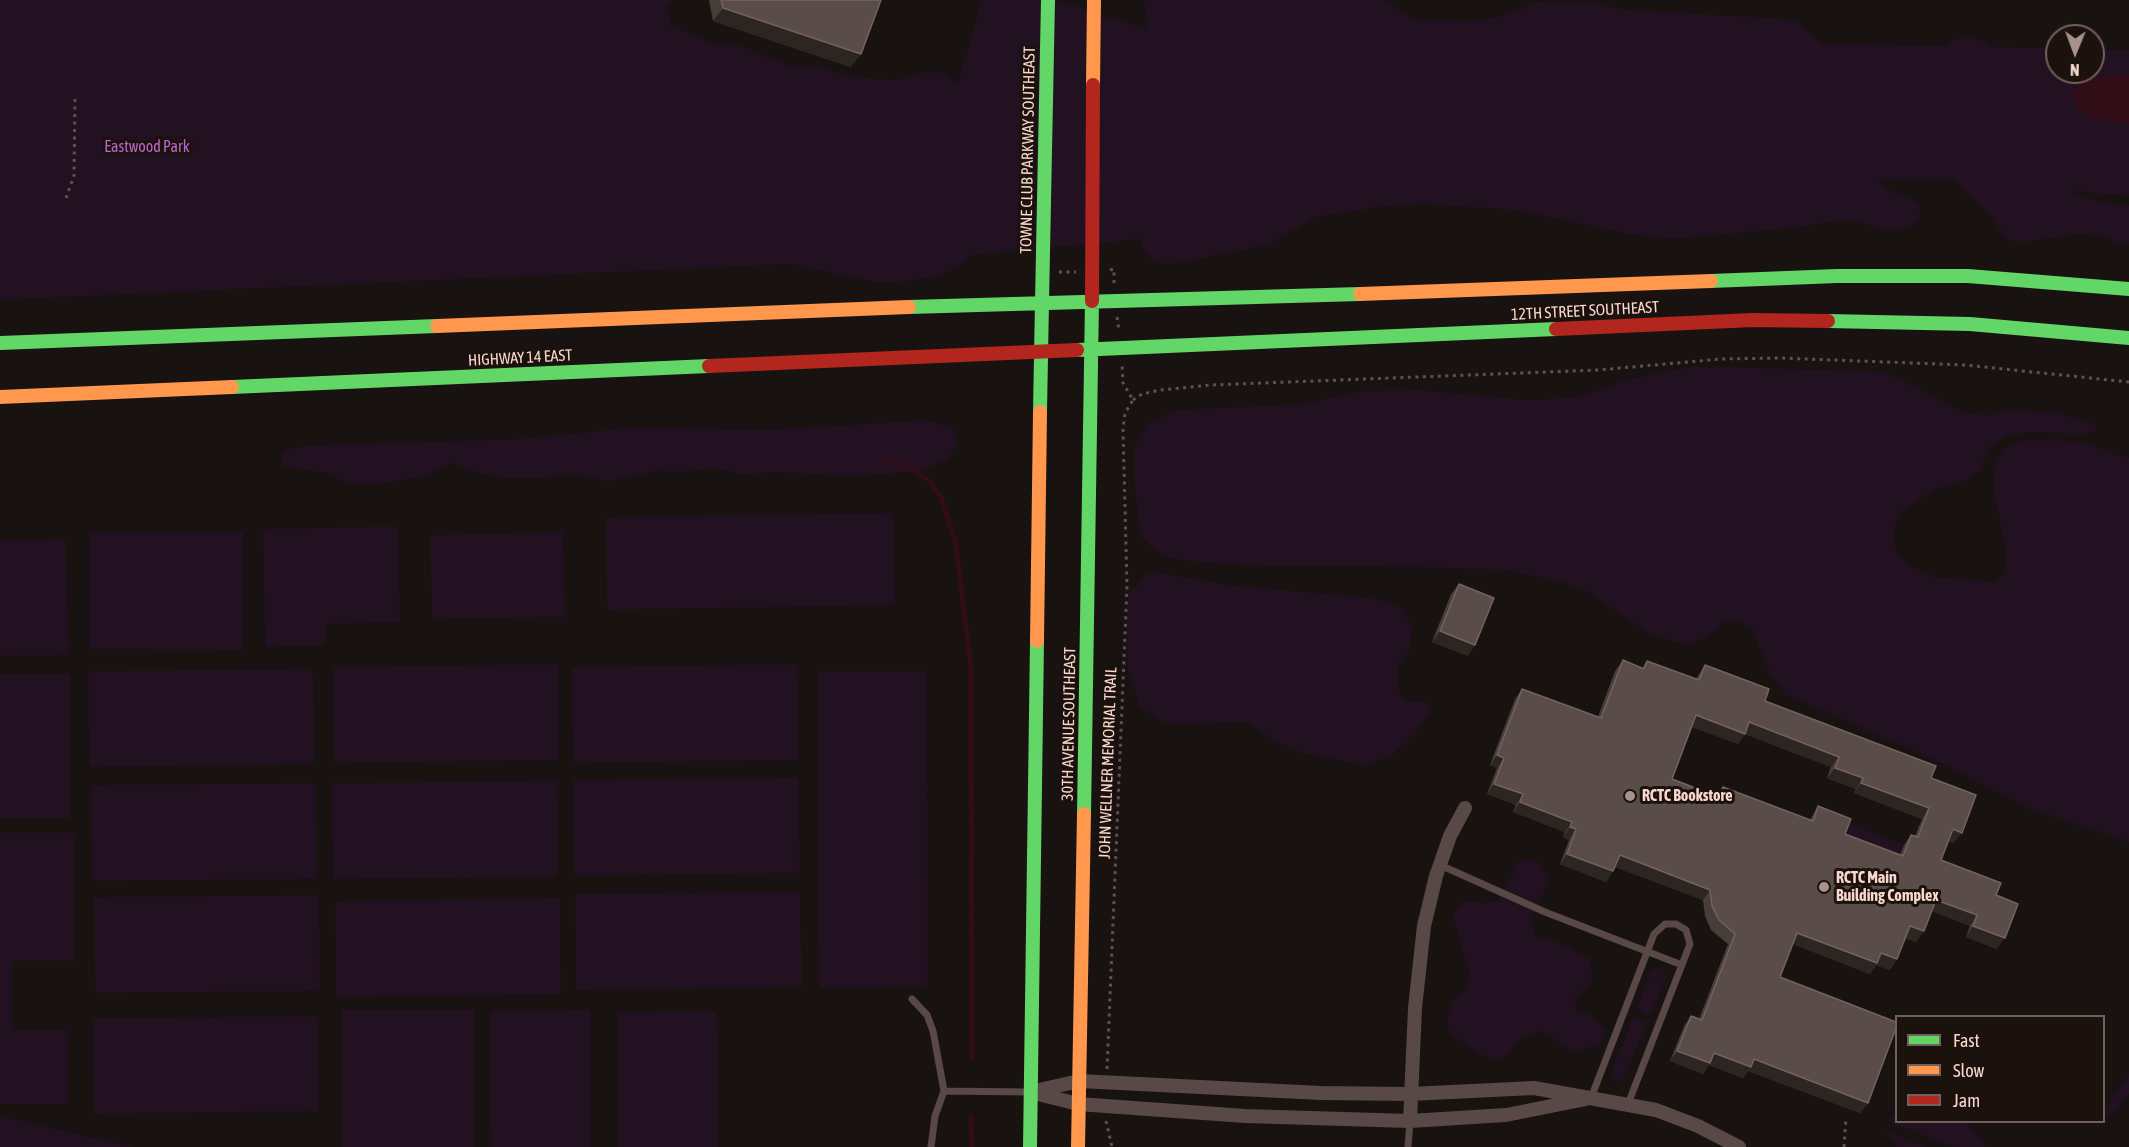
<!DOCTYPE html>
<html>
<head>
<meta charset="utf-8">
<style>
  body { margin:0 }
  #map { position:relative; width:2129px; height:1147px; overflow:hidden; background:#181210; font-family:"Asap Condensed",sans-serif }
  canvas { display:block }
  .legend { position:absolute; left:1895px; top:1015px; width:210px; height:108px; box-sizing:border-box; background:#1b110d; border:2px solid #74605a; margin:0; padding:8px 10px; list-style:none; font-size:18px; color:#f9d7ce }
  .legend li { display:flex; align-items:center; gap:12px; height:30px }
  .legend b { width:30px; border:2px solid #74605a }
  .north { position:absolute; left:2045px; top:24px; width:60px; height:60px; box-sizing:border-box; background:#1b110d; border:2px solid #74605a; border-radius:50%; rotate:181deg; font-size:16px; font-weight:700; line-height:24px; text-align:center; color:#f9d7ce }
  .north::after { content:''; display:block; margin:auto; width:21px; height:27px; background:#aa928c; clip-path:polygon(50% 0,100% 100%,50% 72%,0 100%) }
</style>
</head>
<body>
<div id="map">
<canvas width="2129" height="1147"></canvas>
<ul class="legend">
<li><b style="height:8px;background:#63d668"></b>Fast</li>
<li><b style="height:8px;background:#ff974d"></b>Slow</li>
<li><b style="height:8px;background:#b3261e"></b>Jam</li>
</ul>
<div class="north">N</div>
</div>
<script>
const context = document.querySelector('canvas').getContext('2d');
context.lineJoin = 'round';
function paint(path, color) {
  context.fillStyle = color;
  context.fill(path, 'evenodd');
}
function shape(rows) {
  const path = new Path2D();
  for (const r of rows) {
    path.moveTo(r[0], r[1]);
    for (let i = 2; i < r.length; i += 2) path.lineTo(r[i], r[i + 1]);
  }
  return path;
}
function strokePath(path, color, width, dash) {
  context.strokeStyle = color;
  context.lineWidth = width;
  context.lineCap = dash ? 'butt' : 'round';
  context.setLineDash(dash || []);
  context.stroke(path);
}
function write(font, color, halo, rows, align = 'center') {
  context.font = font + ' "Asap Condensed",sans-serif';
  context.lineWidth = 6;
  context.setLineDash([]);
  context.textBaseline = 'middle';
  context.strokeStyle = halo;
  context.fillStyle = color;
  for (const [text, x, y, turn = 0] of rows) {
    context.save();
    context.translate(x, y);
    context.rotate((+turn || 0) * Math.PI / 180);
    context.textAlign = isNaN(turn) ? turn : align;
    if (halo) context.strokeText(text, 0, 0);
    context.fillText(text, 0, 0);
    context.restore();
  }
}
const green = shape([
  [0,0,673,0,667,6,670,24,714,45,739,45,790,66,823,67,840,74,865,78,897,80,923,72,945,73,958,84,981,0,1057,0,1148,30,1144,0,1383,0,1417,20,1478,21,1512,13,1534,2,1596,3,1627,10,1772,18,1797,22,1823,44,1947,46,1950,41,1968,36,1986,42,1993,47,2057,48,2057,72,2093,72,2093,49,2129,50,2129,196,2072,191,2089,199,2129,206,2129,244,2120,244,2102,236,2077,234,2026,242,2007,241,1990,216,1964,191,1956,179,1878,179,1886,189,1919,203,1920,219,1908,229,1890,230,1848,220,1782,229,1671,239,1628,234,1516,210,1422,204,1386,206,1316,217,1269,245,1179,263,1160,263,1150,258,1142,248,1142,239,971,255,962,265,939,276,911,281,879,283,791,264,0,300],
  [1696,366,1886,372,1966,413,1988,415,2007,410,2055,413,2094,423,2097,431,2082,434,2030,432,2008,436,1990,448,1980,471,1967,480,1937,489,1902,511,1893,530,1896,551,1908,565,1935,577,1994,582,2006,572,2005,547,1993,488,1995,467,2004,449,2022,440,2074,441,2095,446,2119,456,2129,457,2129,842,2027,808,1939,762,1785,694,1770,675,1751,627,1738,621,1725,622,1707,637,1690,644,1673,642,1650,633,1619,614,1590,592,1558,581,1505,570,1422,567,1268,566,1183,561,1162,556,1141,537,1135,494,1134,446,1148,424,1176,410,1301,404,1364,391,1419,390,1531,400,1577,397,1633,378],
  [926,420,954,428,957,445,949,460,918,471,886,474,845,476,772,472,744,475,712,468,685,472,655,471,607,482,575,473,545,478,506,478,478,473,449,463,427,476,385,483,348,484,327,473,282,466,283,450,303,446,519,439,628,428,771,430],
  [893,513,895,605,607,610,606,517],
  [398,526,400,622,325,624,325,646,265,647,263,529],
  [89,532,243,532,243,650,89,649],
  [563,532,565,617,432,619,430,535],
  [65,539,69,655,0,656,0,541],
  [1148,571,1228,585,1379,599,1403,609,1412,626,1410,650,1397,666,1397,687,1405,702,1425,701,1431,713,1414,735,1390,757,1364,765,1301,753,1275,741,1248,722,1165,724,1141,709,1128,674,1126,626,1128,595],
  [558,664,559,760,334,763,333,667],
  [797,664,798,760,573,763,572,667],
  [313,669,314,764,89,767,88,671],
  [818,671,927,671,928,987,819,988],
  [0,674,70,674,70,818,0,818],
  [798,778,800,873,574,876,573,780],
  [557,781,558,877,333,879,332,783],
  [316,783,317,879,92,881,91,785],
  [1842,820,1904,845,1896,867,1837,845],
  [0,833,75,833,75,961,12,961,12,1030,68,1030,68,1104,0,1104],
  [1519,860,1538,861,1549,881,1530,919,1537,939,1551,938,1591,960,1592,983,1575,998,1577,1012,1591,1015,1606,1030,1599,1046,1574,1051,1540,1031,1521,1038,1508,1054,1496,1060,1478,1053,1449,1032,1447,1017,1453,1000,1468,988,1469,970,1452,915,1464,901,1486,903,1499,900],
  [800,892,802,987,576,990,575,894],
  [319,895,320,991,95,993,94,897],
  [560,898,561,994,336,997,335,901],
  [1661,967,1667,975,1651,1014,1646,1015,1637,1008,1651,970],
  [342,1010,474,1010,474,1147,342,1147],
  [590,1010,591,1147,491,1147,490,1011],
  [717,1011,718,1147,618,1147,617,1012],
  [317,1016,319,1111,94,1114,93,1018],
  [1636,1017,1647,1023,1623,1080,1615,1082,1611,1073,1633,1018],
  [2129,1074,2129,1094,2108,1118,2104,1110],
  [1896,1114,1896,1122,1967,1122,1986,1147,1953,1147,1888,1121],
  [0,1116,133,1147,0,1147],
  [1884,1130,1927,1147,1897,1147]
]);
const water = shape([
  [2129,74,2129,125,2093,119,2078,110,2073,99,2076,87,2091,78]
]);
const stream = shape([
  [885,459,909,467,928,480,941,496,956,544,971,668,972,1058],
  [971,1116,972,1147]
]);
const path = shape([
  [66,198,74,176,75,96],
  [1110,270,1114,269,1114,283],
  [1059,272,1076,272],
  [1117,317,1119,331],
  [1133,400,1142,394,1160,390,1211,385,1598,370,1721,359,1780,358,1965,365,2129,382],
  [1107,1069,1127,586,1123,429,1125,413,1133,400,1123,383,1122,364],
  [1106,1121,1112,1147],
  [1844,1147,1846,1118]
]);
const lane = shape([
  [1440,865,1545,912,1682,965],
  [912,999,927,1015,933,1031,944,1091,935,1116,931,1147],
  [944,1091,1028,1092],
  [1591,1098,1654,934,1665,924,1676,924,1686,930,1690,944,1628,1104],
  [1408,1147,1410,1121]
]);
const street = shape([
  [1030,1092,1079,1081,1321,1093,1410,1094,1534,1088,1656,1110,1698,1126,1739,1147],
  [1030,1092,1078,1104,1245,1116,1410,1121,1506,1115,1586,1099],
  [1410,1121,1415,1008,1424,926,1436,876,1450,836,1465,808]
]);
const fast = shape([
  [1711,281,1837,276,1968,276,2129,289],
  [1042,302,1048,0],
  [909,307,1360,294],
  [1828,321,1970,324,2129,338],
  [0,343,437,326],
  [1077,350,1556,329],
  [232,387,709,366],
  [1040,412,1042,302],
  [1084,814,1092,301],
  [1030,1147,1037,641]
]);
const slow = shape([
  [1093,85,1094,0],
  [1360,294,1711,281],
  [437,326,909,307],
  [0,397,232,387],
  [1037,641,1040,412],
  [1078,1147,1084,814]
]);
const jam = shape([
  [1092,301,1093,85],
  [1556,329,1753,320,1828,321],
  [709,366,1077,350]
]);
const wall = shape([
  [709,0,881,0,851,67,713,21],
  [1459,584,1468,656,1432,642,1451,594],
  [1623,660,1642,668,1647,661,1696,679,1705,665,1765,701,1931,778,1954,843,1948,841,1941,860,1996,895,1997,949,1966,937,1970,926,1932,911,1916,942,1905,938,1897,959,1890,970,1876,965,1870,974,1793,944,1780,977,1868,1103,1860,1113,1748,1071,1743,1078,1709,1065,1703,1074,1670,1061,1684,1026,1691,1016,1699,1019,1728,944,1711,930,1705,916,1703,900,1615,867,1606,882,1560,864,1569,840,1563,837,1565,832,1513,812,1516,805,1487,794,1497,768,1490,765,1515,699,1522,689,1598,717,1615,671],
  [1692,727,1738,744,1745,734,1831,767,1827,778,1856,789,1854,793,1922,819,1915,836,1911,835,1904,845,1900,855,1845,834,1818,806,1810,820,1723,787,1717,796,1672,779]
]);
const shadedWall = shape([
  [723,8,861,54,851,67,713,21],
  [1440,631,1475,645,1468,656,1432,642],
  [1696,715,1749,722,1839,757,1831,767,1745,734,1738,744,1689,726],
  [1497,755,1504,758,1497,768,1490,765],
  [1835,768,1863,778,1856,789,1827,778],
  [1861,783,1929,808,1922,819,1854,793],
  [1494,784,1523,794,1516,805,1487,794],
  [1520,802,1572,822,1565,832,1513,812],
  [1570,827,1576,829,1569,840,1563,837],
  [1953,829,1962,833,1954,843,1945,840],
  [1567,854,1613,871,1606,882,1560,864],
  [1620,855,1710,890,1703,900,1612,866],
  [1936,900,1977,915,1970,926,1929,910],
  [1910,926,1924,931,1916,942,1902,936],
  [1973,926,2005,938,1997,949,1966,937],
  [1797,933,1881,953,1897,959,1890,970,1876,965,1870,974,1790,943],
  [1677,1051,1714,1053,1754,1059,1868,1103,1860,1113,1748,1071,1743,1078,1709,1065,1703,1074,1670,1061]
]);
const building = shape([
  [721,0,881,0,861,54,723,8,721,0],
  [1459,584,1494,598,1475,645,1440,631,1459,584],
  [1623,660,1644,669,1647,661,1699,680,1705,665,1769,689,1765,701,1936,766,1931,778,1976,795,1962,833,1953,829,1941,860,2001,883,1996,895,2018,904,2005,938,1973,926,1977,915,1936,900,1924,931,1910,926,1897,959,1881,953,1877,963,1797,933,1780,977,1896,1022,1896,1028,1868,1103,1754,1059,1751,1067,1714,1053,1710,1063,1677,1051,1691,1016,1702,1020,1735,934,1719,920,1712,906,1710,890,1620,855,1613,871,1567,854,1576,829,1570,827,1572,822,1520,802,1523,794,1494,784,1504,758,1497,755,1522,689,1601,718,1623,660],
  [1696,715,1745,734,1749,722,1839,757,1835,768,1863,778,1861,783,1929,808,1918,837,1911,835,1903,856,1845,834,1851,819,1818,806,1813,821,1723,787,1719,797,1672,779,1696,715]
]);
const markers = [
  [1630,796,6,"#aa928c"],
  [1824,887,6,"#aa928c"]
];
const parkNames = [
  ["Eastwood Park",147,147]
];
const streetNames = [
  ["TOWNE CLUB PARKWAY SOUTHEAST",1028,150,-89],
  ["12TH STREET SOUTHEAST",1585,311,-3],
  ["HIGHWAY 14 EAST",520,358,-3],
  ["30TH AVENUE SOUTHEAST",1069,724,-89],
  ["JOHN WELLNER MEMORIAL TRAIL",1108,763,-88]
];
const poiNames = [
  ["RCTC Bookstore",1642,796],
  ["RCTC Main",1836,878],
  ["Building Complex",1836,896]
];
paint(green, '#221120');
paint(water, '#310e17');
strokePath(stream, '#310e17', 5);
strokePath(path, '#634d57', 3, [3, 4.5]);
strokePath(lane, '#584846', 7);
strokePath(street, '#584846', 14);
strokePath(fast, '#63d668', 14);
strokePath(slow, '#ff974d', 14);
strokePath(jam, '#b3261e', 14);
paint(wall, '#473d39');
paint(shadedWall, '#2c2522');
paint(building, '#5a4d49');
strokePath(building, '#73635e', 1.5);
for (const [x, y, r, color] of markers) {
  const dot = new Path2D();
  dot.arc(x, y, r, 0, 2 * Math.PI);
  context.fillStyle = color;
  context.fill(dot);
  strokePath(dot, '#1b110d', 2);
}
write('16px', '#be64cf', '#1b110d', parkNames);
write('16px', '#f9d7ce', '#1b110d', streetNames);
write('bold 16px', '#f9d7ce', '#1b110d', poiNames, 'left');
</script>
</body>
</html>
